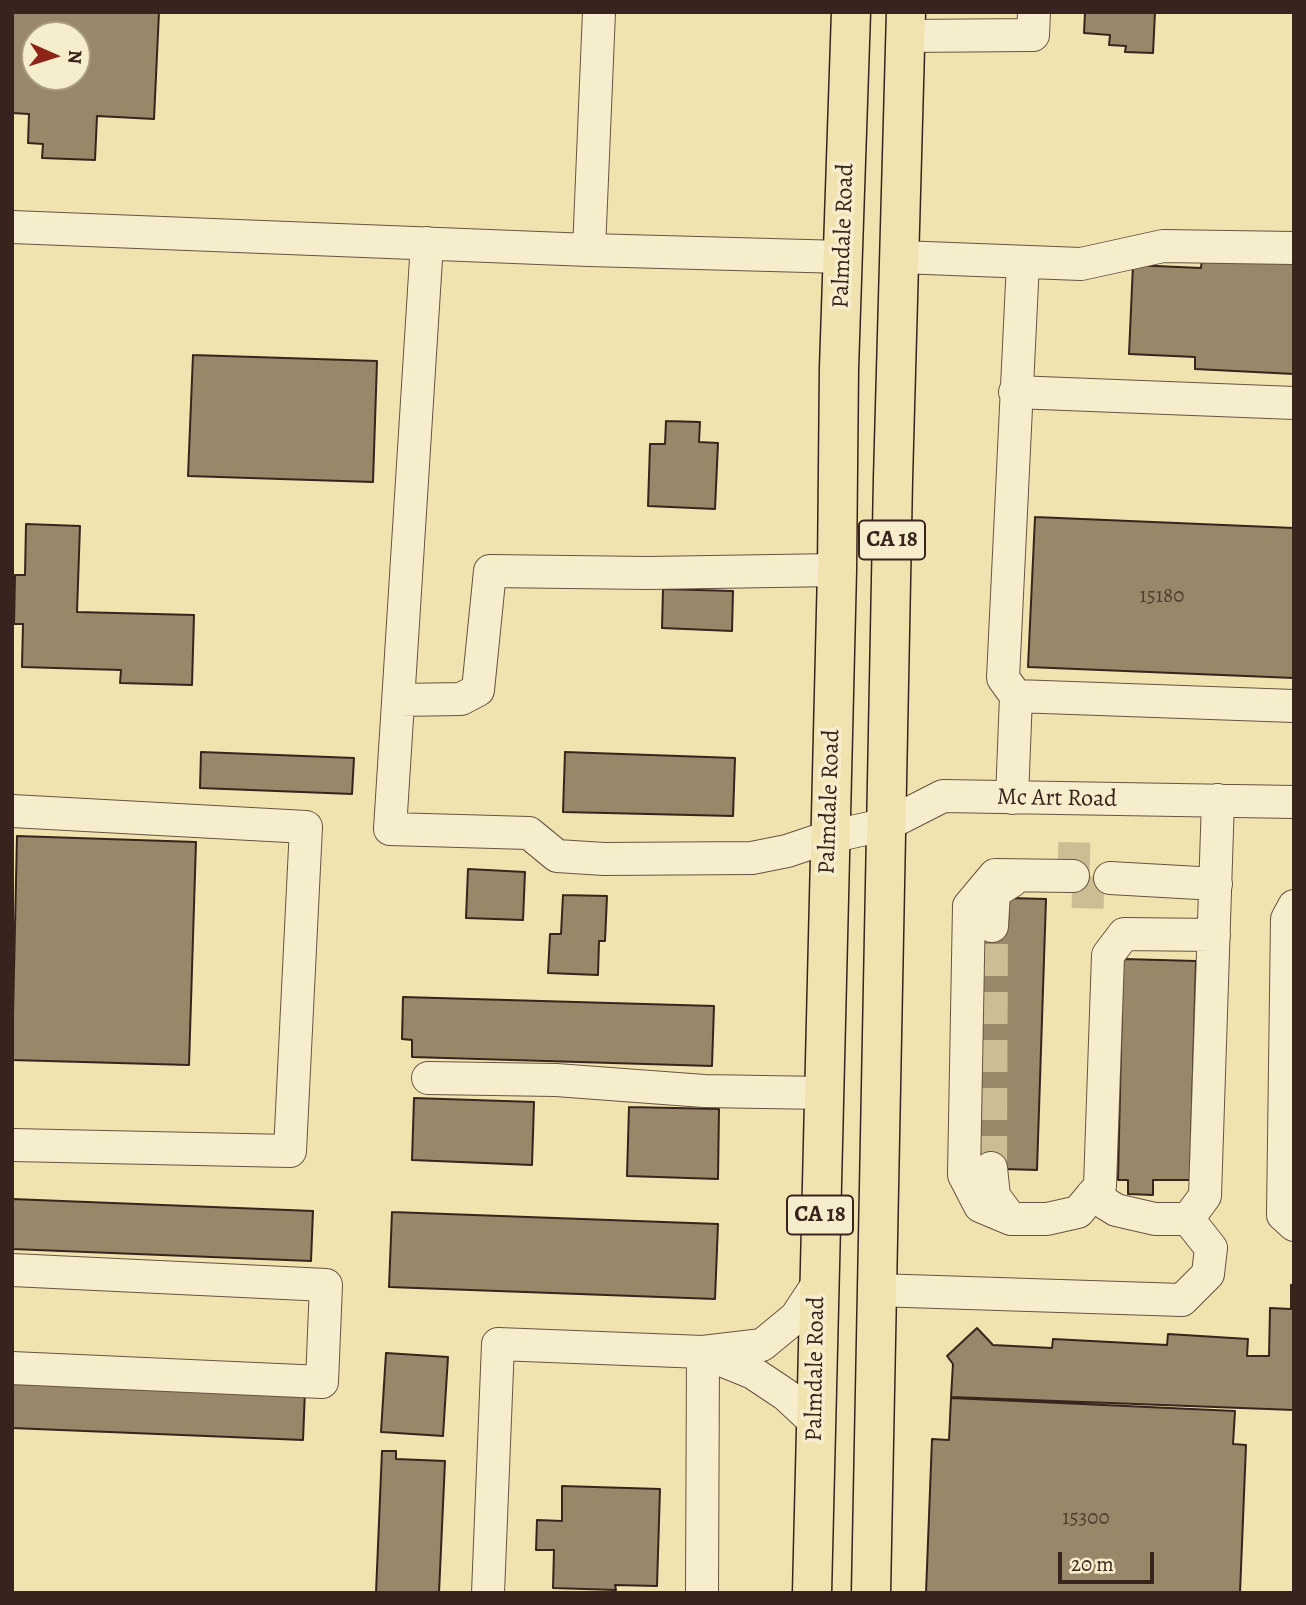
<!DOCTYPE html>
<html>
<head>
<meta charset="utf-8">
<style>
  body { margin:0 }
  #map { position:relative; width:1306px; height:1605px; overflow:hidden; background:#f1e3b0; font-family:Alegreya,serif }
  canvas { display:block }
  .frame { position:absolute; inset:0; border:14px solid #38241d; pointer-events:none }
  .north { position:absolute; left:21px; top:21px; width:70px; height:70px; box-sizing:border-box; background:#f6edcc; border:2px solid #aa9d86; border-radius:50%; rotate:93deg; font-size:19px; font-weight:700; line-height:28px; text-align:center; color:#38241d }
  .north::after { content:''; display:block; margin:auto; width:24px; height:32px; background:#8f2418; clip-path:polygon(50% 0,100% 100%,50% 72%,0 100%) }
  .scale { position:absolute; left:1058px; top:1552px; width:96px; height:32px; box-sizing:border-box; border:4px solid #38241d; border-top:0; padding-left:9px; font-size:21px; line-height:24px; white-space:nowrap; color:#38241d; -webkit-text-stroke:5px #f6edcc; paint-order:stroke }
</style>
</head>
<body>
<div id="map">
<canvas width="1306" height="1605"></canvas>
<div class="frame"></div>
<div class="north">N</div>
<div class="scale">20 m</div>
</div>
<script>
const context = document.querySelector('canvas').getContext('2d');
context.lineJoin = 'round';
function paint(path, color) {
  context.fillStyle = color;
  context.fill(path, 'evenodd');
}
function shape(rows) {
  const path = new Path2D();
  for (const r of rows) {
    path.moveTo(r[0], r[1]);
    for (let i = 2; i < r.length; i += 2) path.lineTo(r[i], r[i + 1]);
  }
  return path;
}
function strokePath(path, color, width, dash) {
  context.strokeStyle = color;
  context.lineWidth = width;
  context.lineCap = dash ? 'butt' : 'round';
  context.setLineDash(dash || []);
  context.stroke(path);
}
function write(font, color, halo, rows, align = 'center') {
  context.font = font + ' Alegreya,serif';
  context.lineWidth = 7;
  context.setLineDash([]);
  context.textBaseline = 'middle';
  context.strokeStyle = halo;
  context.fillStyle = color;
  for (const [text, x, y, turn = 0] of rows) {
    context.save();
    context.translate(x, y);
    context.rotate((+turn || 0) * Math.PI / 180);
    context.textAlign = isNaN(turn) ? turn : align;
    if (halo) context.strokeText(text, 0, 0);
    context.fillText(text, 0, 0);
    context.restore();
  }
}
const building = shape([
  [12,12,159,12,154,119,97,116,95,160,42,158,43,144,28,143,29,114,12,113,12,12],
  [35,35,77,35,77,77,35,77,35,35],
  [1085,12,1155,12,1153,53,1125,52,1126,46,1109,45,1110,35,1084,33,1085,12],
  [1202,258,1294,262,1294,374,1195,369,1195,357,1129,354,1133,265,1201,268,1202,258],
  [193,355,377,361,373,482,188,476,193,355],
  [666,421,700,422,699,442,718,443,715,509,648,506,650,444,665,444,666,421],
  [1035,517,1294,528,1294,678,1028,667,1035,517],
  [26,524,80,526,77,612,194,615,192,685,120,683,121,670,22,667,23,624,14,624,15,575,25,575,26,524],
  [663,589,733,591,732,631,662,628,663,589],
  [201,752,354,758,352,794,200,788,201,752],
  [565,752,735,758,733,816,563,812,565,752],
  [17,836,196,842,189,1065,12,1060,17,836],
  [468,869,525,872,523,920,466,918,468,869],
  [563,895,607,896,605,941,599,941,598,975,548,973,550,934,561,934,563,895],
  [1009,898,1046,899,1037,1170,970,1168,979,925,1008,926,1009,898],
  [1123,959,1196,961,1190,1180,1153,1180,1153,1195,1128,1194,1128,1180,1118,1180,1123,959],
  [403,997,714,1006,712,1066,412,1057,412,1040,402,1039,403,997],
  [414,1098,534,1102,532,1165,412,1160,414,1098],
  [629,1107,719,1109,718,1179,627,1176,629,1107],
  [12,1199,313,1211,311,1261,12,1249,12,1199],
  [392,1212,718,1224,715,1299,389,1287,392,1212],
  [1291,1285,1294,1285,1294,1410,951,1397,953,1364,947,1356,977,1328,993,1345,1052,1348,1053,1339,1167,1345,1168,1334,1248,1339,1247,1356,1269,1356,1270,1308,1291,1309,1291,1285],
  [386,1353,448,1357,443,1436,381,1432,386,1353],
  [12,1379,305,1391,303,1440,12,1428,12,1379],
  [951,1398,1235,1411,1233,1444,1246,1445,1240,1593,926,1593,932,1439,949,1440,951,1398],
  [382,1451,396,1451,396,1459,445,1461,439,1593,376,1593,382,1451],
  [562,1486,660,1489,657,1586,615,1585,616,1590,553,1588,554,1550,536,1550,537,1520,562,1521,562,1486]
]);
const minorTunnel = shape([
  [1058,858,1095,859],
  [1072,892,1109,893],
  [991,1168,992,926]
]);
const minor = shape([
  [905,36,1033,35,1034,12],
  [12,227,589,250,843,257],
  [427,243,390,829,529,833,557,856,604,859,752,858,787,851,829,837,888,824,943,796,1294,802],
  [589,250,599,12],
  [900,257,1081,264,1163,246,1294,248],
  [1015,392,1294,403],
  [1016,696,1294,706],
  [399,700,461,699,478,690,490,571,648,573,837,570],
  [1012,798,1016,696,1003,678,1023,262],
  [12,811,306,827,290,1151,12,1145],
  [1073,876,995,875,969,906,964,1175,980,1206,1011,1219,1047,1219,1078,1212,1100,1186,1108,955,1124,934,1214,935],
  [1110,878,1216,884],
  [1294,906,1287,919,1283,1215,1294,1225],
  [992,926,994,892,1012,881],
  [428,1078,556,1080,704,1091,823,1093],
  [991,1168,994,1196,1011,1219],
  [1092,1195,1116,1210,1155,1219,1188,1219],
  [1188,1219,1205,1196,1218,800],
  [12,1270,326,1285,322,1382,12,1368],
  [876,1290,1182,1300,1208,1274,1211,1248,1188,1219],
  [704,1353,753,1373,786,1395,815,1422],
  [488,1593,498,1344,703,1352,762,1345,796,1317,819,1282],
  [702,1593,703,1352]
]);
const highway = shape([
  [812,1593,837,570,839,368,851,12],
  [871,1593,893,479,906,12]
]);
const numberNames = [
  ["15180",1162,597],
  ["15300",1086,1519]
];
const shields = [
  [892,540,66],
  [820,1215,66]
];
const shieldNames = [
  ["CA 18",892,540],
  ["CA 18",820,1215]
];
const streetNames = [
  ["Palmdale Road",844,236,-88],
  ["Mc Art Road",1057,799,1],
  ["Palmdale Road",830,802,-88],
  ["Palmdale Road",816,1369,-89]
];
paint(building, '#988769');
strokePath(building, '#38241d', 2);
strokePath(minorTunnel, '#ccbd93', 32, [32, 16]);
strokePath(minor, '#665442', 34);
strokePath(highway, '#38241d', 41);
strokePath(minor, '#f6edcc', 32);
strokePath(highway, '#f1e3b0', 38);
write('21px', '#503d30', null, numberNames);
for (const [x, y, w] of shields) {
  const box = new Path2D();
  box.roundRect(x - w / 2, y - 19.5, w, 39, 5);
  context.fillStyle = '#f6edcc';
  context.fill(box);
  strokePath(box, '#38241d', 2);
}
write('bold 23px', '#38241d', null, shieldNames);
write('24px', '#38241d', '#f6edcc', streetNames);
</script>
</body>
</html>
